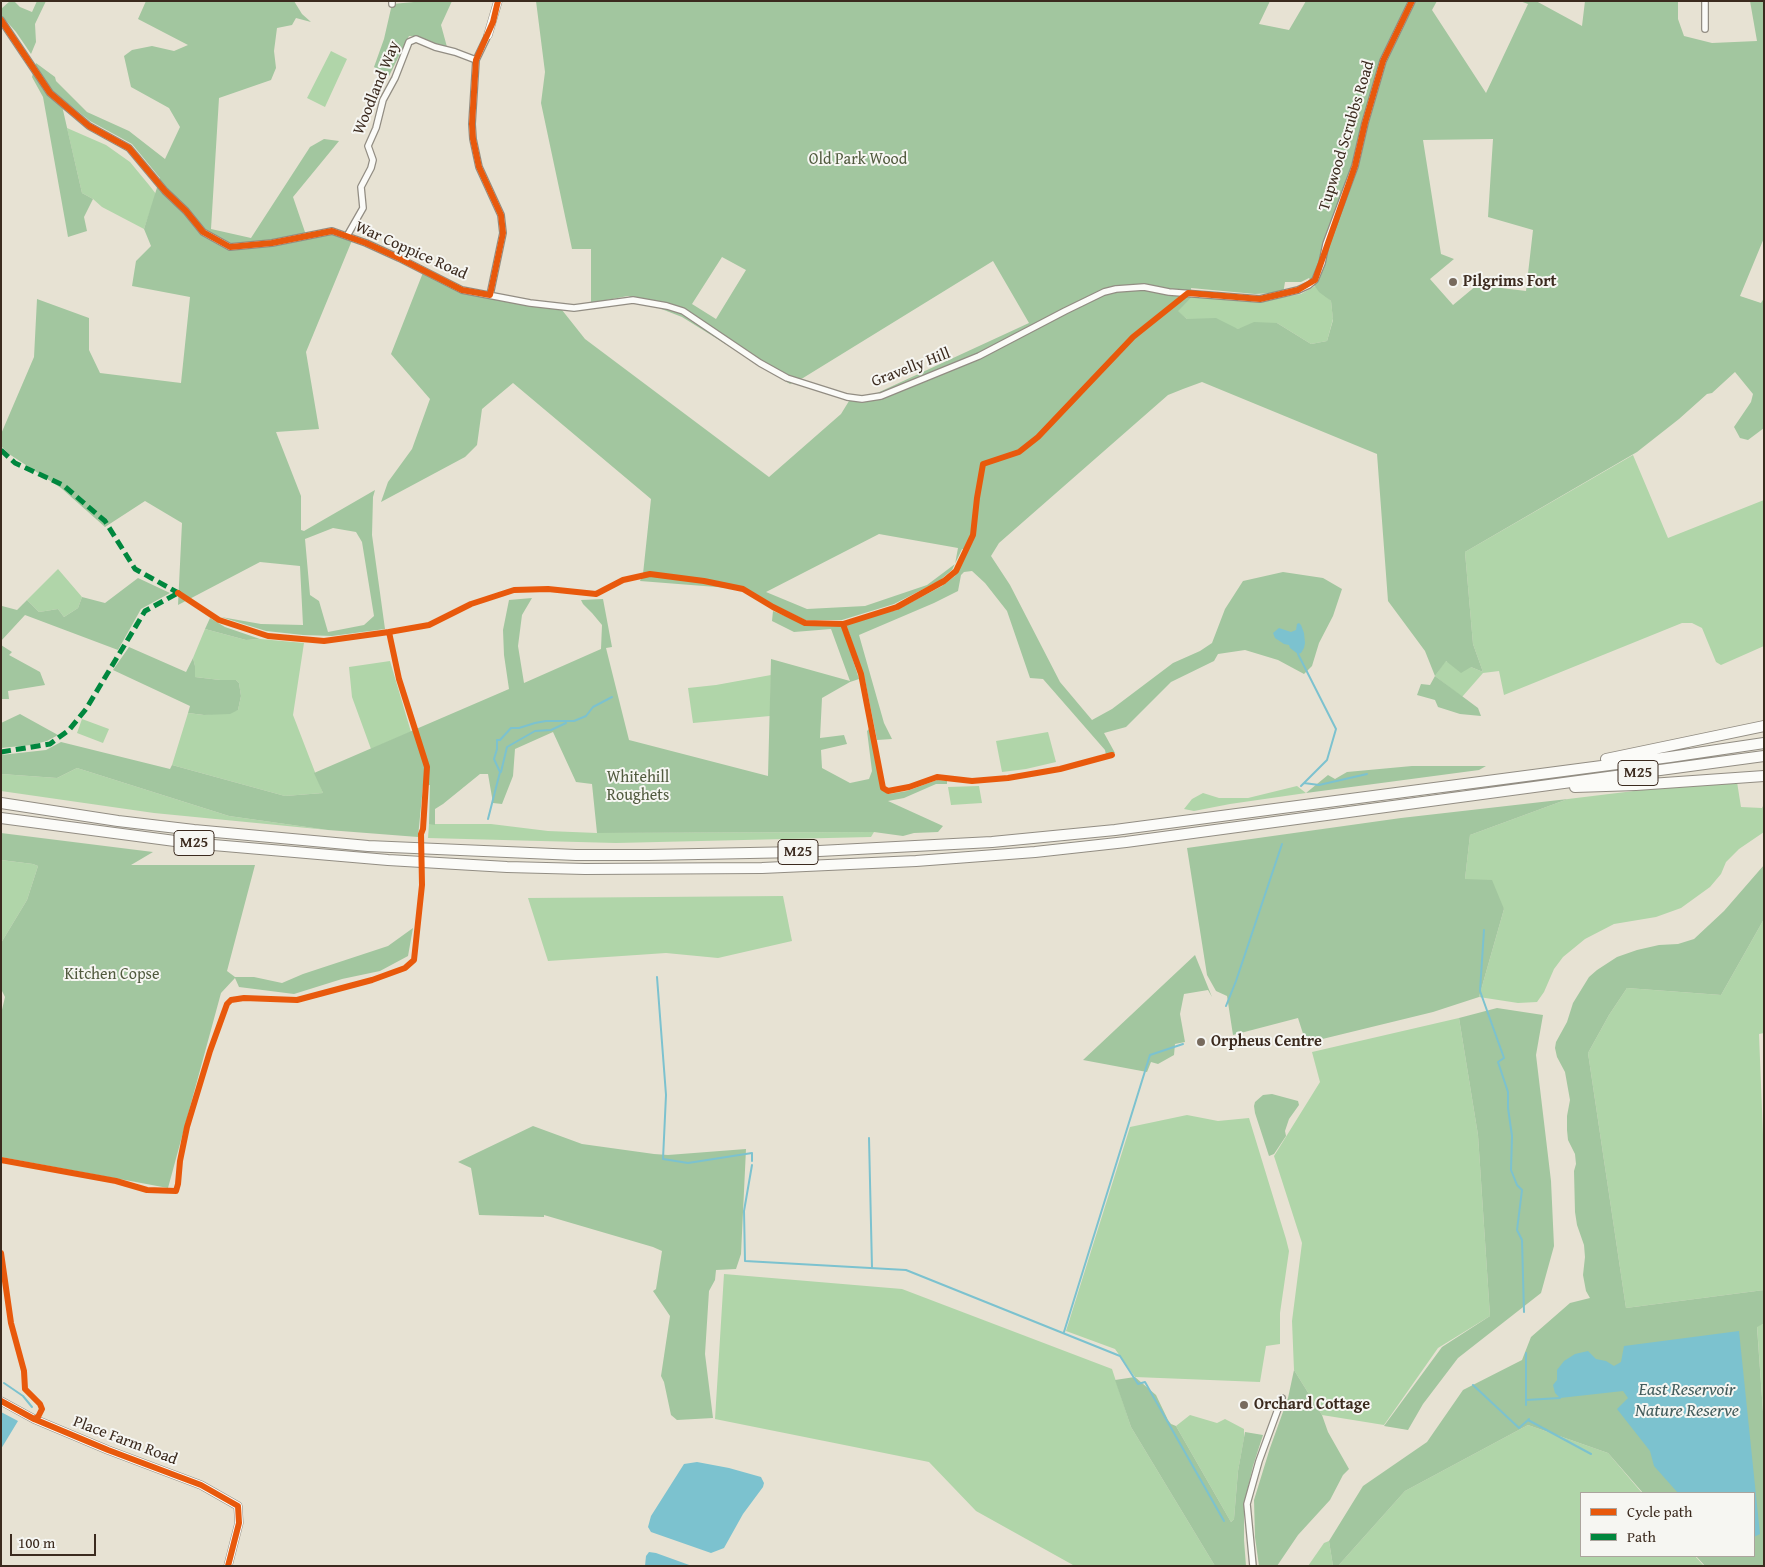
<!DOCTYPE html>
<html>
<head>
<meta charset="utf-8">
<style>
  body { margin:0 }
  #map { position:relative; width:1765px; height:1567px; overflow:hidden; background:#e7e2d3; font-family:"Gentium Book Plus",serif }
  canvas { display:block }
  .frame { position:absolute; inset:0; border:2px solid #3b2a1e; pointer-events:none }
  .legend { position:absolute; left:1580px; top:1492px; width:175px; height:65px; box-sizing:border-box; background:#f6f6f2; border:1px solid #aba49d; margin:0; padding:6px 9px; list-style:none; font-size:15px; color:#3b2a1e }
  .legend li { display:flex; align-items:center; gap:10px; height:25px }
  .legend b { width:25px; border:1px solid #aba49d }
  .scale { position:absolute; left:10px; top:1534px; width:86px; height:22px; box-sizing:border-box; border:2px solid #3b2a1e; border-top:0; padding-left:6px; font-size:15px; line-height:18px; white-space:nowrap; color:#3b2a1e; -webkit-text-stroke:4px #f6f6f2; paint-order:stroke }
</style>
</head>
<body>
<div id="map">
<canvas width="1765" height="1567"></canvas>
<div class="frame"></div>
<ul class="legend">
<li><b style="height:6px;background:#e8590c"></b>Cycle path</li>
<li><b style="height:6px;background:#00873e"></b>Path</li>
</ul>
<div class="scale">100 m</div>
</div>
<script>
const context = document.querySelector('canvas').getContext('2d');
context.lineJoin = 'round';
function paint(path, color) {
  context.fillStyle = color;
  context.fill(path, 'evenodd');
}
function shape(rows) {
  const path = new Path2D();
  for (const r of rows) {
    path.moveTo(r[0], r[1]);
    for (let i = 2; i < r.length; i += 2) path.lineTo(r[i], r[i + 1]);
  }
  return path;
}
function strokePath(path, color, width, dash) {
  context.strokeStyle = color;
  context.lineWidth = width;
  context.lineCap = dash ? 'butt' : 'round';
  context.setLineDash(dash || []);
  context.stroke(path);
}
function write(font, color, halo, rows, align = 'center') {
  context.font = font + ' "Gentium Book Plus",serif';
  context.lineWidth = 4;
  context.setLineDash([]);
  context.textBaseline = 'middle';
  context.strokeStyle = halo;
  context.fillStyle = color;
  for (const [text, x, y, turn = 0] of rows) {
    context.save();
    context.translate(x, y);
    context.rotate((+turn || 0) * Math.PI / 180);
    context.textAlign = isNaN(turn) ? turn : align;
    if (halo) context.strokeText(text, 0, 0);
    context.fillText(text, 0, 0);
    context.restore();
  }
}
const green = shape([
  [331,51,347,59,325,107,307,98],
  [67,128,106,145,130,162,149,185,156,194,144,229,102,207,93,199,82,193],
  [1315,286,1331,301,1333,319,1327,341,1311,344,1277,323,1238,329,1187,319,1177,311,1192,297,1210,296,1262,301,1301,294],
  [1633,455,1668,538,1764,500,1764,646,1721,665,1716,662,1702,628,1692,623,1682,623,1504,695,1499,671,1483,673,1462,697,1435,676,1445,661,1471,667,1483,672,1473,644,1465,552],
  [58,569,82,597,78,608,64,617,58,609,39,612,27,600],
  [205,629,246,640,260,639,304,643,293,715,323,793,285,796,172,765,188,713,204,715,238,710,241,696,239,683,236,680,220,680,195,677,195,666,193,658],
  [390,661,411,732,371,749,352,697,349,667],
  [771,675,770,716,693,723,688,688,716,685],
  [82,719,109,729,103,743,77,733],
  [1048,732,1056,762,1026,769,1002,772,996,741],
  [77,768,229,816,328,830,154,813,1,791,1,774,57,778],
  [1737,782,1741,807,1762,808,1764,804,1764,832,1739,849,1726,862,1721,874,1710,887,1681,908,1656,917,1614,924,1585,939,1563,957,1554,969,1544,992,1537,1002,1518,1003,1479,997,1504,909,1465,879,1470,835,1568,799,1675,786],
  [979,786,982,803,951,805,948,787],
  [1297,786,1306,793,1230,804,1194,811,1184,809,1192,799,1203,793,1219,798,1248,798],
  [429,824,491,824,548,831,597,833,874,832,871,837,616,843,428,838],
  [1,860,33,864,38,866,27,900,1,943],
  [783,896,792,941,718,958,666,953,548,961,528,898],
  [1764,919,1764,1033,1759,1034,1764,1160,1764,1290,1626,1308,1588,1053,1609,1015,1627,988,1721,995],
  [1459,1018,1478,1135,1490,1316,1438,1348,1384,1425,1322,1415,1294,1370,1292,1321,1302,1243,1274,1156,1320,1082,1312,1052],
  [1187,1115,1218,1121,1249,1118,1286,1239,1289,1251,1280,1313,1280,1344,1266,1346,1260,1382,1135,1377,1115,1349,1066,1331,1130,1127],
  [724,1274,902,1289,1112,1369,1131,1427,1215,1566,1073,1565,976,1511,929,1462,715,1419],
  [1763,1324,1764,1330,1764,1426,1757,1326],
  [1190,1415,1217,1423,1225,1419,1244,1429,1244,1438,1238,1471,1234,1519,1231,1522,1176,1426],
  [1528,1425,1608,1453,1642,1493,1581,1493,1581,1556,1695,1556,1704,1566,1338,1566,1405,1491],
  [1329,1541,1333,1566,1308,1566,1324,1543]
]);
const forest = shape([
  [10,1,14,1,20,7,32,12,37,1,46,1,35,24,36,42,31,54,16,32,1,15,1,9],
  [146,1,294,1,302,14,311,22,296,18,292,25,277,28,274,51,276,68,271,80,219,98,211,229,251,238,310,147,324,139,339,141,293,197,306,235,332,231,353,238,306,352,319,429,276,432,301,496,301,530,304,531,375,490,373,497,372,535,385,629,332,636,303,635,266,631,221,617,261,624,303,625,300,566,260,562,178,605,182,523,145,501,105,527,61,488,9,454,1,446,1,434,34,357,37,299,89,318,89,350,100,373,181,383,190,297,132,286,136,261,151,246,144,229,160,178,132,144,90,121,60,97,82,193,93,199,84,217,87,231,68,237,43,97,32,77,36,63,55,77,56,81,87,112,129,131,165,159,180,127,169,108,131,87,124,56,132,50,152,46,174,51,188,45,138,19],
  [333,528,356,532,362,542,374,616,364,625,328,632,319,601,310,595,305,539],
  [425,1,452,1,441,25,447,47,437,46,416,36,409,36,389,76,374,67,384,39,392,4],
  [536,1,1270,1,1259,24,1289,30,1306,1,1437,1,1432,10,1486,93,1528,4,1520,1,1536,1,1582,26,1585,1,1678,1,1678,19,1684,36,1712,43,1757,41,1750,1,1764,1,1764,238,1740,296,1761,303,1764,298,1764,428,1748,440,1740,438,1734,427,1751,402,1753,394,1735,372,1712,393,1707,394,1679,419,1637,452,1465,552,1473,644,1483,672,1471,667,1461,673,1446,661,1435,676,1478,708,1481,716,1460,714,1438,707,1435,700,1417,695,1421,684,1430,685,1435,676,1425,651,1388,601,1377,454,1202,382,1183,389,1168,395,999,543,991,556,1010,585,1060,682,1092,720,1112,709,1173,663,1200,651,1212,643,1225,609,1243,581,1283,572,1323,578,1342,589,1333,616,1319,643,1312,666,1304,674,1278,660,1245,650,1218,654,1214,661,1171,682,1126,727,1104,733,1115,753,1106,755,1105,750,1043,679,1030,678,1007,611,985,583,972,571,964,572,961,575,958,591,934,603,859,635,884,723,892,739,877,740,865,680,845,621,897,610,942,586,955,576,968,550,962,549,952,570,939,581,894,604,842,620,805,620,742,589,640,581,643,574,651,499,513,383,482,409,477,445,465,457,381,502,388,482,412,449,430,399,391,354,424,270,462,290,562,310,585,339,769,477,841,414,849,401,875,394,1029,323,993,261,803,378,790,384,682,317,628,296,591,303,591,249,572,249,541,103,545,72],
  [1493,139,1488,217,1533,230,1526,291,1477,285,1453,305,1430,279,1454,259,1441,254,1423,140],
  [722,257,746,270,716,319,692,304],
  [1309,278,1319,292,1331,301,1333,320,1327,341,1311,344,1277,323,1254,322,1238,329,1216,318,1187,319,1178,311,1192,297,1191,288,1255,294,1272,293,1283,294,1285,282,1301,282],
  [879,534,958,548,955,564,927,585,865,606,807,609,766,592],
  [138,578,170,593,141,609,118,650,25,615,1,641,2,606,17,610,27,600,39,612,58,609,64,617,78,608,82,597,105,603],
  [532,598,522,615,518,646,524,683,601,649,602,625,592,613,583,604,581,600,603,599,612,647,606,648,629,740,768,776,771,659,850,681,831,629,794,632,772,621,773,611,807,625,842,626,859,679,850,682,822,698,820,738,844,735,847,744,821,750,822,768,850,783,869,779,872,771,867,731,870,728,881,789,889,794,907,791,937,780,947,781,947,784,936,784,904,798,888,801,943,826,938,832,914,833,903,836,874,832,597,833,592,784,576,782,553,732,515,749,513,776,502,804,493,803,488,774,480,774,443,804,435,809,435,825,429,824,430,785,423,786,418,837,328,830,229,816,77,768,57,778,1,774,1,755,46,750,61,742,170,769,172,765,285,796,323,793,314,773,509,689,504,655,503,630,509,600],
  [210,618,225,627,260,639,246,640,205,629],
  [1,645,12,652,9,655,40,672,45,685,8,691,9,699,1,699],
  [129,647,186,672,193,658,195,666,195,677,220,680,236,680,239,683,241,696,238,710,230,714,204,715,188,713,190,706,113,670],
  [20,714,58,735,47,741,31,745,1,748,1,723],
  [1412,766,1486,766,1479,770,1306,793,1328,775,1335,779,1347,772],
  [1568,799,1470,835,1465,879,1492,880,1504,909,1479,997,1433,1012,1306,1043,1298,1018,1233,1035,1227,996,1216,991,1207,975,1187,848,1401,818],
  [1,833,153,852,131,865,255,865,227,971,235,977,254,977,282,983,303,974,388,946,413,928,408,956,380,971,342,979,294,994,239,987,235,978,221,993,168,1188,1,1157,1,1014,5,997,1,989,1,943,27,900,38,866,33,864,1,860],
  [1764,865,1764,919,1721,995,1627,988,1609,1015,1588,1053,1626,1308,1764,1290,1763,1324,1757,1327,1764,1426,1764,1566,1705,1566,1696,1556,1754,1556,1754,1493,1643,1493,1608,1453,1528,1425,1405,1491,1338,1566,1333,1566,1329,1541,1363,1486,1427,1442,1463,1390,1522,1360,1531,1337,1570,1303,1590,1298,1586,1291,1583,1275,1585,1257,1584,1245,1577,1225,1575,1212,1574,1171,1576,1164,1575,1154,1568,1140,1567,1130,1567,1116,1570,1100,1565,1072,1557,1057,1555,1048,1556,1042,1567,1022,1573,1003,1589,977,1597,970,1617,957,1637,950,1659,945,1678,944,1694,939,1724,911],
  [1195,955,1212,997,1208,990,1184,994,1180,1014,1185,1042,1175,1044,1174,1055,1158,1064,1151,1062,1147,1072,1083,1060],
  [1497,1008,1543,1015,1536,1055,1551,1181,1554,1246,1541,1293,1458,1358,1423,1404,1408,1430,1384,1426,1442,1347,1490,1316,1478,1135,1459,1018],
  [1272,1094,1298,1101,1299,1105,1289,1119,1285,1131,1286,1136,1274,1154,1269,1156,1255,1113,1254,1106,1255,1102,1263,1095],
  [533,1126,582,1144,654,1154,668,1155,746,1149,741,1254,736,1269,716,1270,715,1280,709,1291,705,1354,713,1418,677,1420,671,1415,664,1382,661,1376,670,1316,653,1291,656,1289,662,1251,653,1247,544,1215,544,1217,479,1215,471,1168,458,1162],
  [1294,1370,1322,1415,1328,1432,1349,1469,1343,1475,1330,1500,1298,1535,1277,1566,1259,1566,1255,1537,1254,1500,1270,1448,1288,1398],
  [1135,1377,1156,1395,1168,1420,1171,1424,1176,1426,1231,1522,1234,1519,1238,1471,1245,1432,1263,1435,1253,1466,1244,1505,1244,1540,1246,1566,1215,1566,1131,1427,1115,1380]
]);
const water = shape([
  [1299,623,1301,625,1304,633,1305,643,1304,648,1301,653,1298,654,1290,648,1289,645,1284,644,1275,638,1273,633,1279,628,1291,632,1296,630,1297,624],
  [1739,1331,1760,1534,1754,1537,1754,1493,1678,1493,1654,1466,1650,1451,1617,1409,1628,1398,1623,1391,1560,1398,1555,1393,1553,1385,1557,1380,1557,1370,1564,1361,1575,1354,1588,1351,1596,1359,1606,1361,1614,1366,1621,1362,1624,1346],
  [1,1412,18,1421,1,1449],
  [697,1462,729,1468,761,1477,764,1483,763,1487,743,1514,724,1548,711,1553,651,1532,648,1527,651,1516,684,1464],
  [649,1552,656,1553,692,1566,645,1566,646,1556]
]);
const stream = shape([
  [1298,654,1336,729,1327,760,1301,786],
  [501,772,507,747,535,731,551,730,566,723],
  [1304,783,1319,785,1367,774],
  [488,819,500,772,494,759,497,749,497,740,500,740,511,728,519,728,535,723,546,721,574,721,586,716,593,707,612,697],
  [1484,930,1480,991,1504,1058,1498,1062,1508,1092,1508,1108,1512,1136,1511,1170,1517,1185,1522,1190,1517,1230,1522,1240,1524,1312],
  [657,977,666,1095,663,1159,688,1163,752,1153,752,1161],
  [1226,1006,1236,981,1282,844],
  [869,1138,872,1268],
  [752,1165,744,1211,745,1261,906,1270,1120,1356,1138,1384,1145,1382,1224,1521],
  [1064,1332,1150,1055,1183,1044],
  [1526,1353,1526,1405],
  [4,1383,23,1396,32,1407],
  [1473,1385,1519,1428,1528,1420],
  [1526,1400,1560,1398],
  [1529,1419,1528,1420,1591,1454]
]);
const street = shape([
  [392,1,392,4],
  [1705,1,1705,29],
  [1,20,50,93,89,126,129,148,165,191,186,211,203,232,230,247,272,243,332,231,366,243,399,258,462,290,530,303,574,308,633,300,667,306,683,311,760,363,787,378,847,397,862,399,881,396,979,356,1065,311,1104,292,1116,289,1144,287,1169,292,1260,299,1298,290,1309,285,1315,280,1322,263,1326,244,1355,166,1365,123,1383,61,1412,1],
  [488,35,476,60,472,124,473,139,479,167,501,215,503,233,490,295],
  [347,236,363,208,361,187,371,168,373,160,368,146,376,128,383,100,395,78,409,42,416,39,435,47,455,52,476,60],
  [1253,1566,1247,1504,1259,1461,1282,1398]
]);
const secondary = shape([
  [488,35,498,1],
  [1,1401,34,1419,108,1450,201,1485,238,1506,239,1523,228,1566]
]);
const highway = shape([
  [1606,759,1764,726],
  [1575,787,1636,785,1764,776],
  [1,803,118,821,194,830,368,846,576,855,648,855,800,852,992,842,1115,830,1670,757,1764,743],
  [1,818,190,843,388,860,507,867,585,869,762,868,916,861,1035,852,1126,842,1764,756]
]);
const quiet = shape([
  [1,450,15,463,63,485,105,521,135,569,182,595],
  [1,752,50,744,69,730,86,709,145,611,178,593]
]);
const cycleway = shape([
  [1,20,50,93,89,126,129,148,165,191,186,211,203,232,230,247,272,243,332,231,366,243,399,258,462,290,490,295,503,233,501,215,479,167,473,139,472,124,476,60,493,22,498,1],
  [178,593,219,620,268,636,324,641,389,632,429,625,471,604,514,590,548,589,596,594,623,580,650,574,704,581,743,589,773,607,805,623,843,624,897,607,944,581,956,571,973,535,977,498,983,464,1019,452,1038,437,1133,337,1188,293,1260,299,1298,290,1315,280,1355,166,1365,123,1383,61,1412,1],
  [843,624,861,674,883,788,888,791,909,787,937,777,972,781,1008,778,1060,769,1112,755],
  [1,1160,116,1181,147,1190,176,1191,178,1184,180,1161,187,1127,210,1051,227,1004,231,1000,244,998,297,1000,372,980,405,968,414,960,422,885,421,834,423,829,427,767,399,679,389,632],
  [1,1253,11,1323,24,1371,25,1389,40,1404,42,1409,38,1417,34,1419],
  [1,1401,34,1419,108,1450,201,1485,238,1506,239,1523,228,1566]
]);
const markers = [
  [1453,282,5,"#776a5d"],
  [1201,1042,5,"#776a5d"],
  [1244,1405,5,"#776a5d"]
];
const shields = [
  [1638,773,40],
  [194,843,40],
  [798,852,40]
];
const shieldNames = [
  ["M25",1638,773],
  ["M25",194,843],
  ["M25",798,852]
];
const streetNames = [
  ["Woodland Way",377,88,-68],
  ["Tupwood Scrubbs Road",1347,136,-73],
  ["War Coppice Road",411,251,24],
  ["Gravelly Hill",911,368,-21],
  ["Place Farm Road",125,1441,21]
];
const parkNames = [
  ["Old Park Wood",858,160],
  ["Whitehill",638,778],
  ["Roughets",638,796],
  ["Kitchen Copse",112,975]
];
const poiNames = [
  ["Pilgrims Fort",1463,282],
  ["Orpheus Centre",1211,1042],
  ["Orchard Cottage",1254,1405]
];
const waterNames = [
  ["East Reservoir",1687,1390],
  ["Nature Reserve",1687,1411]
];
paint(green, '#b0d5a9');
paint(forest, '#a2c69f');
paint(water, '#7cc2cf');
strokePath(stream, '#7cc2cf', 2);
strokePath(street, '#928d83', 8);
strokePath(secondary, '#928d83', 9);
strokePath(highway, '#928d83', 12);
strokePath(street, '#fbfbf8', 5.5);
strokePath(secondary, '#fbfbf8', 8);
strokePath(highway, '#fbfbf8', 10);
strokePath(quiet, '#00873e', 5, [10, 5]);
strokePath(cycleway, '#e8590c', 6);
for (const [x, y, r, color] of markers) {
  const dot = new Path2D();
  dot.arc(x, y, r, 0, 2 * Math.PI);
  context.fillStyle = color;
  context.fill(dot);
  strokePath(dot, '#f6f6f2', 2);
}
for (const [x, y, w] of shields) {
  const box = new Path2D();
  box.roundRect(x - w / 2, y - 12.5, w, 25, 4);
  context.fillStyle = '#f6f6f2';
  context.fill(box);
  strokePath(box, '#3b2a1e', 1);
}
write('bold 15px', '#3b2a1e', null, shieldNames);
write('16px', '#3b2a1e', '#f6f6f2', streetNames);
write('16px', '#515a3e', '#f6f6f2', parkNames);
write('bold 16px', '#3b2a1e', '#f6f6f2', poiNames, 'left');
write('italic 18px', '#425b5b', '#f6f6f2', waterNames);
</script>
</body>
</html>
